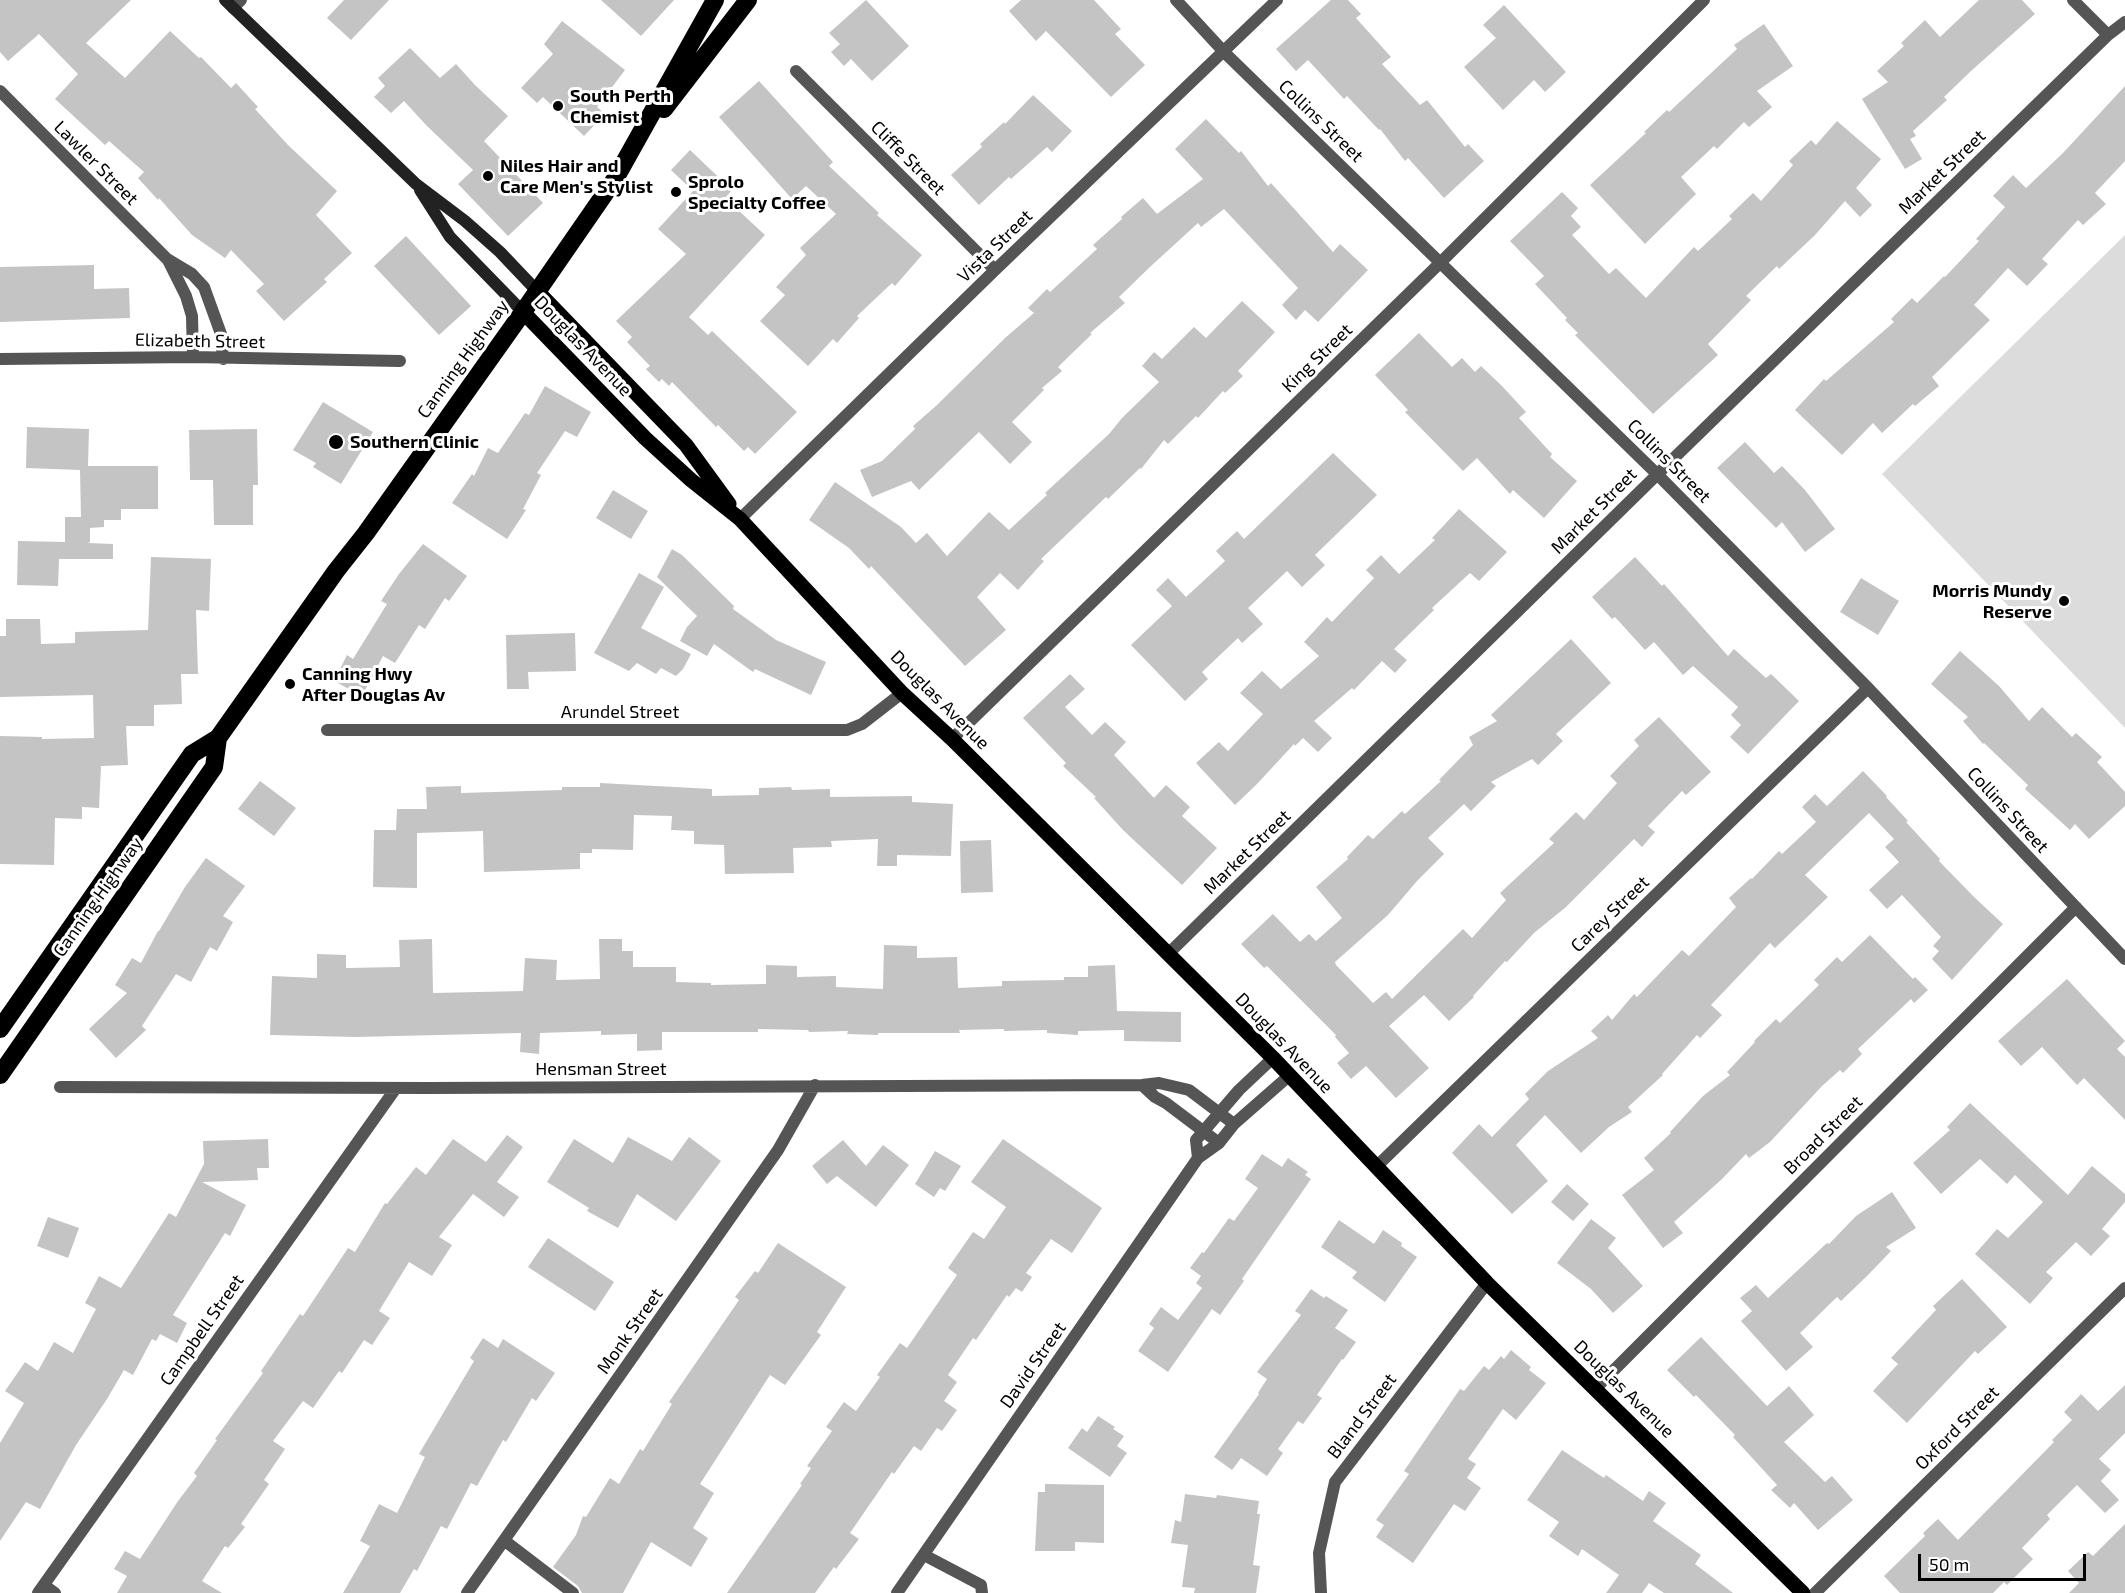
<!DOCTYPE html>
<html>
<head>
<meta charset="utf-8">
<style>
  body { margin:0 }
  #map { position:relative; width:2125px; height:1593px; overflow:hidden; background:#fff; font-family:"Exo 2",sans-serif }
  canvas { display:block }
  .scale { position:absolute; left:1918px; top:1554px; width:168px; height:27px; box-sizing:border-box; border:3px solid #000; border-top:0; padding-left:8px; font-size:18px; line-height:21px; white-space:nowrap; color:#000; -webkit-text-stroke:4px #fff; paint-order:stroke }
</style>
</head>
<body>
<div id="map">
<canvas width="2125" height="1593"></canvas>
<div class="scale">50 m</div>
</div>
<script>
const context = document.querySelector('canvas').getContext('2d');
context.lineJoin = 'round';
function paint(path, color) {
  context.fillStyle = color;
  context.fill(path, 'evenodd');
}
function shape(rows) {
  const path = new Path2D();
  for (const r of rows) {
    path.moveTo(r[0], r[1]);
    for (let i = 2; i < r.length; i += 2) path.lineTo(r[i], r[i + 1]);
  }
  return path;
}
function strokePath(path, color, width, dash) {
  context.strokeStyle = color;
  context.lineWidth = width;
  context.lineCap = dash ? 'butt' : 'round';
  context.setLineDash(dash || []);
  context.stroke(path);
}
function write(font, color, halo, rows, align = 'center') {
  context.font = font + ' "Exo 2",sans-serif';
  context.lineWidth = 6;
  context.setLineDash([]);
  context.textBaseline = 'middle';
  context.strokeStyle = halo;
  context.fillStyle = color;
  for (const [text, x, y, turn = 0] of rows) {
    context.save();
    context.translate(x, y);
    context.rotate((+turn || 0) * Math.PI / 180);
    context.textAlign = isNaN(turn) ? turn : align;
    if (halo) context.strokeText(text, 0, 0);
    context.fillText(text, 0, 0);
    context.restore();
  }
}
const green = shape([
  [2125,235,2125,728,1882,474]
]);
const building = shape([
  [0,0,131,0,86,43,125,78,170,31,199,58,201,57,231,88,236,83,258,107,255,109,288,145,337,191,316,215,352,253,324,279,327,282,284,321,256,291,264,284,231,250,225,258,192,235,159,198,158,200,138,178,144,172,109,141,105,145,55,99,78,74,39,34,8,61,0,52],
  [344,0,389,0,351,40,327,18],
  [601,0,674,0,641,36],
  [866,0,909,46,872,81,851,59,844,66,831,52,840,44,829,33],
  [1021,0,1094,0,1121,29,1115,34,1145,65,1111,97,1046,31,1036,41,1009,11],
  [1331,0,1348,0,1361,14,1356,18,1391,57,1382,64,1420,105,1427,100,1465,147,1468,144,1484,161,1444,198,1408,158,1405,161,1380,129,1379,130,1347,96,1344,99,1308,60,1296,71,1276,49],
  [1979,0,2022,0,2035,14,1971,71,1944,97,1947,100,1913,131,1916,136,1910,139,1922,159,1905,169,1862,99,1888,82,1877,71,1904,46,1901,43,1925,20,1940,37],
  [1504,5,1566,72,1545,92,1534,80,1503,110,1464,67,1496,38,1483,25],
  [562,21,625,70,597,107,605,114,584,136,543,97,537,103,521,88,553,54,544,44],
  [1764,24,1793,66,1757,91,1772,107,1749,127,1744,122,1717,149,1714,146,1681,177,1696,194,1645,244,1590,185,1646,133,1644,132,1667,110,1669,112,1737,49,1734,45],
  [410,48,440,78,456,64,475,85,508,116,484,141,543,203,508,236,458,184,473,170,426,125,404,101,391,113,374,97,385,86,378,78],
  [759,81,833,162,829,166,879,213,877,215,922,255,895,286,892,283,857,316,859,318,837,343,833,339,808,366,760,321,785,295,776,287,806,255,800,248,836,214,806,186,792,199,719,117],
  [2125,86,2125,161,2095,193,2106,204,2083,225,2078,220,2042,259,2048,264,2027,286,2008,268,1974,305,1990,320,1932,377,1939,386,1915,406,1913,404,1882,433,1873,423,1842,455,1795,410,1824,379,1826,381,1894,322,1891,319,1912,298,1917,303,1944,276,1945,277,1979,241,1976,239,2005,207,1993,196,2013,175,2026,188,2063,153],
  [1033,95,1072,131,1052,152,1047,147,1011,179,1009,177,979,205,951,175,982,147,980,144,1004,122,1005,124],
  [1206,119,1239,153,1241,151,1268,186,1271,183,1333,252,1340,244,1368,270,1318,322,1305,310,1296,320,1282,305,1298,288,1224,209,1201,227,1198,223,1151,266,1119,297,1125,303,1090,333,1092,334,1058,367,1062,371,1042,388,1044,390,1012,422,1032,442,1010,464,979,432,919,490,911,481,872,497,860,470,882,461,915,429,913,426,937,405,1005,338,1034,313,1028,308,1047,289,1050,292,1097,249,1093,245,1122,219,1121,217,1143,198,1157,214,1203,179,1175,149],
  [1837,121,1881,159,1856,188,1872,205,1860,217,1845,201,1815,235,1779,269,1777,266,1746,296,1751,300,1708,344,1718,355,1653,414,1575,335,1578,333,1565,320,1567,318,1535,284,1544,276,1510,241,1562,192,1578,208,1571,216,1581,227,1572,235,1609,274,1616,268,1646,298,1694,247,1698,251,1732,219,1729,216,1753,193,1761,201,1793,165,1789,161,1811,140,1816,145],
  [690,150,732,190,725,198,765,235,689,317,708,335,712,331,797,412,755,454,748,447,744,451,718,425,716,427,672,382,669,386,662,379,659,382,646,369,650,366,627,342,632,337,616,321,686,254,658,229,693,191,671,170],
  [406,236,471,306,439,335,374,266],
  [94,265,94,289,129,288,130,318,0,322,0,267],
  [1242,301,1275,332,1238,371,1243,376,1225,393,1223,391,1198,418,1196,416,1168,444,1164,440,1141,469,1140,468,1108,499,1106,497,1041,559,1044,561,1018,590,1000,573,977,597,1006,630,965,666,871,566,869,569,849,548,809,520,835,482,901,527,916,543,927,533,947,556,989,512,1009,530,1047,495,1045,493,1109,434,1122,418,1159,382,1142,366,1154,352,1162,359,1194,327,1206,338],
  [1419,333,1452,367,1462,358,1475,372,1481,366,1502,386,1526,412,1519,418,1552,454,1550,457,1577,481,1544,518,1513,490,1510,494,1477,458,1463,471,1405,412,1408,410,1375,375],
  [545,386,591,412,577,437,565,431,537,473,541,475,523,509,526,510,507,539,452,503,472,474,474,476,488,448,498,453,525,413,529,415],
  [323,402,373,432,341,484,313,467,316,463,293,450],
  [27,427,89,429,88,466,158,466,158,509,121,509,121,520,104,520,104,527,90,528,90,542,88,543,113,544,113,559,59,559,58,586,17,585,18,541,65,542,65,517,81,517,80,470,26,468],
  [257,429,258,485,253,485,253,525,214,525,213,480,190,480,189,430],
  [1745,442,1774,473,1782,466,1805,490,1835,529,1805,552,1782,522,1776,528,1717,468],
  [1333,453,1377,495,1315,555,1325,565,1302,587,1287,571,1248,608,1263,624,1242,643,1238,638,1202,672,1208,679,1185,701,1131,645,1172,606,1156,590,1168,578,1186,597,1225,561,1216,551,1237,531,1244,539],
  [613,490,648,511,631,539,596,518],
  [1459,509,1507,552,1479,581,1470,573,1432,608,1434,610,1394,649,1407,660,1395,673,1382,661,1354,690,1352,688,1314,721,1332,738,1318,752,1303,738,1295,746,1294,744,1257,784,1235,805,1196,763,1219,742,1228,751,1263,714,1240,693,1262,671,1281,689,1319,656,1304,642,1327,617,1332,622,1374,578,1366,570,1381,555,1399,574,1435,540,1432,538],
  [423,544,467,576,449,601,445,598,425,629,419,625,395,663,383,656,362,696,334,681,347,655,353,659,387,604,381,601,399,574],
  [672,549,682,555,734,606,733,609,776,640,826,662,811,695,755,669,753,672,714,644,707,656,680,641,687,627,697,616,657,577],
  [151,557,211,559,209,611,196,610,198,674,181,674,182,704,154,705,154,726,126,726,128,765,101,766,99,808,82,807,82,819,55,818,54,865,0,864,0,736,42,737,42,739,94,738,93,695,0,697,0,636,6,636,6,619,40,619,41,644,75,643,75,632,148,630],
  [1635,557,1662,586,1664,584,1728,656,1734,649,1766,678,1771,674,1799,701,1748,754,1730,737,1741,725,1731,715,1738,707,1693,666,1683,675,1654,642,1645,650,1615,617,1612,619,1592,597],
  [639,573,664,587,641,628,691,654,683,669,676,676,661,668,656,674,637,663,629,671,594,653],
  [1861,578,1899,601,1878,635,1840,612],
  [575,633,576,671,528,672,529,689,507,689,506,635],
  [1571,639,1611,683,1556,734,1563,741,1538,765,1532,759,1491,782,1496,786,1471,811,1464,804,1428,838,1444,854,1417,881,1388,915,1335,962,1336,965,1373,1003,1386,992,1392,999,1463,929,1472,938,1506,900,1500,893,1554,843,1549,839,1576,812,1584,820,1617,783,1610,776,1639,746,1634,740,1659,717,1711,772,1686,795,1682,791,1648,826,1655,832,1642,847,1634,839,1566,907,1534,933,1507,962,1505,961,1473,996,1474,997,1449,1021,1424,995,1389,1026,1429,1068,1396,1098,1366,1066,1351,1079,1337,1063,1349,1053,1335,1037,1336,1035,1267,966,1264,968,1241,944,1273,914,1300,942,1309,934,1316,941,1342,918,1316,887,1348,859,1347,857,1368,835,1373,839,1402,811,1405,814,1441,781,1439,780,1473,745,1469,737,1497,721,1491,715],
  [1960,651,1999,686,2029,721,2042,707,2072,737,2076,733,2102,757,2097,762,2125,792,2125,806,2089,839,2075,824,2070,830,2025,789,2028,785,1984,743,1983,744,1963,721,1968,717,1931,684],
  [1070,674,1085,689,1065,707,1092,735,1105,722,1126,742,1114,755,1154,798,1166,785,1190,807,1182,816,1217,848,1182,885,1123,830,1094,798,1096,797,1063,766,1066,763,1023,718],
  [1863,771,1887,796,1886,797,1908,821,1906,822,1940,859,1939,861,1974,897,2003,924,1952,980,1932,959,1939,951,1933,946,1941,937,1902,895,1887,909,1869,890,1899,862,1885,847,1894,839,1869,813,1805,875,1828,897,1775,948,1770,943,1711,1005,1722,1015,1700,1038,1697,1035,1662,1074,1663,1075,1628,1107,1632,1112,1609,1127,1581,1153,1545,1115,1516,1145,1548,1181,1512,1214,1452,1153,1479,1124,1492,1137,1529,1099,1525,1094,1548,1071,1598,1038,1591,1031,1608,1015,1612,1020,1634,994,1637,997,1682,950,1689,956,1736,907,1729,898,1751,878,1752,879,1779,851,1782,854,1816,822,1802,807,1815,794,1827,806],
  [260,781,296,808,274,836,238,809],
  [600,783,712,789,712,796,759,795,759,788,791,787,792,790,830,789,830,797,912,796,912,802,953,804,951,856,897,855,897,866,877,866,878,839,831,841,832,847,793,848,794,873,725,874,724,845,694,844,694,831,671,830,672,816,634,815,633,850,592,849,592,853,580,853,580,869,484,872,483,831,417,833,417,888,373,887,374,830,396,830,397,809,427,809,426,787,461,786,461,793,562,790,562,787,600,787],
  [991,840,993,892,961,893,960,841],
  [206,858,245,886,223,916,233,922,217,951,210,947,191,982,176,974,142,1026,146,1030,116,1058,89,1029,127,993,115,985,132,958,141,963,158,931,159,931,185,887],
  [1870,935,1913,979,1915,977,1928,990,1914,1003,1911,999,1858,1049,1862,1054,1843,1073,1840,1070,1822,1086,1770,1142,1749,1158,1746,1154,1722,1179,1674,1222,1683,1233,1663,1248,1622,1195,1654,1170,1644,1158,1671,1133,1670,1132,1703,1096,1730,1075,1727,1072,1755,1042,1754,1041,1776,1019,1780,1023,1819,985,1814,980,1837,957,1842,962],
  [432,939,433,993,523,991,525,958,557,960,556,980,600,979,599,939,622,939,622,951,633,951,633,967,676,967,676,982,711,983,711,985,766,984,766,965,797,966,797,977,836,976,836,987,883,989,884,945,917,946,917,958,957,957,958,988,1002,986,1002,981,1064,980,1064,977,1088,977,1088,966,1115,965,1117,1011,1181,1012,1181,1042,1124,1041,1124,1030,1078,1031,1078,1035,1047,1033,1047,1030,1004,1031,1004,1029,959,1030,960,1033,878,1033,878,1035,847,1034,848,1031,809,1032,808,1030,758,1029,758,1032,662,1032,662,1050,637,1051,637,1034,601,1035,601,1031,540,1033,539,1054,520,1052,521,1033,356,1037,270,1035,272,976,317,978,317,954,346,955,346,968,400,967,399,940],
  [2067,979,2125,1041,2117,1049,2125,1057,2125,1120,2084,1078,2077,1085,2042,1047,2021,1066,1998,1041],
  [1970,1103,2068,1195,2092,1166,2125,1194,2125,1202,2102,1229,2110,1236,2091,1256,2076,1242,2046,1272,2053,1278,2030,1304,1975,1254,1997,1229,2008,1238,2043,1202,2015,1175,2007,1184,1980,1159,1941,1194,1913,1163,1950,1130,1947,1127],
  [507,1135,523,1147,497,1182,519,1197,504,1217,473,1194,439,1237,452,1245,432,1276,409,1262,379,1311,390,1318,372,1345,364,1340,342,1373,339,1371,313,1408,303,1401,273,1441,285,1449,264,1480,269,1484,241,1524,245,1527,228,1548,225,1546,202,1581,222,1593,117,1593,127,1576,114,1569,125,1551,140,1559,178,1501,197,1476,194,1473,217,1440,215,1439,263,1373,261,1371,300,1314,303,1316,348,1248,355,1252,385,1203,387,1204,416,1167,426,1175,453,1139,486,1162],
  [628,1137,672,1161,689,1137,721,1161,676,1221,637,1194,618,1228,587,1211,589,1208,547,1182,574,1139,613,1163],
  [268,1139,269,1168,257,1168,258,1180,202,1182,246,1205,230,1236,225,1233,173,1315,187,1323,177,1343,160,1334,156,1341,152,1339,133,1375,124,1370,107,1399,76,1445,40,1509,26,1502,0,1541,0,1443,24,1403,5,1391,25,1362,38,1371,54,1342,73,1353,96,1309,85,1303,99,1276,121,1288,169,1213,176,1217,204,1164,203,1141],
  [1003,1139,1102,1208,1072,1253,1051,1239,1026,1273,1032,1277,1022,1292,1016,1288,1009,1297,1007,1295,976,1340,973,1338,948,1375,957,1382,944,1401,957,1410,942,1431,937,1428,921,1451,914,1446,894,1474,892,1472,850,1533,859,1539,836,1569,834,1567,815,1593,727,1593,802,1485,800,1484,811,1468,807,1466,832,1431,826,1427,844,1402,856,1411,880,1377,877,1375,900,1343,907,1348,957,1275,948,1268,973,1232,984,1239,1006,1207,971,1182],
  [843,1140,866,1166,883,1145,909,1165,876,1207,837,1176,827,1184,812,1166],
  [935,1151,961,1166,945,1191,940,1188,934,1197,915,1184],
  [1262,1154,1282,1167,1288,1158,1308,1172,1305,1175,1311,1179,1242,1279,1244,1281,1220,1315,1212,1309,1168,1372,1138,1351,1154,1328,1149,1324,1161,1307,1178,1320,1202,1288,1196,1283,1201,1276,1190,1268,1202,1252,1204,1253,1229,1218,1234,1221,1258,1188,1245,1179],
  [1567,1184,1589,1204,1573,1221,1551,1202],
  [1892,1192,1916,1228,1886,1247,1891,1251,1868,1275,1841,1301,1837,1297,1800,1333,1813,1347,1786,1371,1741,1321,1752,1311,1740,1298,1756,1285,1768,1298,1827,1243,1829,1244,1856,1216],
  [48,1217,79,1228,68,1258,37,1246],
  [1591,1219,1616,1238,1608,1248,1643,1286,1613,1313,1591,1289,1557,1263],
  [1339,1220,1374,1244,1383,1230,1402,1243,1401,1246,1417,1257,1385,1302,1352,1278,1357,1272,1321,1247],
  [548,1238,614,1282,595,1311,528,1267],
  [778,1243,846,1287,817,1332,821,1335,785,1385,770,1375,700,1484,714,1493,693,1528,708,1538,691,1567,651,1542,623,1593,582,1593,578,1586,553,1567,576,1535,583,1516,586,1517,610,1478,619,1484,640,1449,643,1451,672,1404,669,1402,739,1300,735,1297,755,1271,758,1273],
  [1962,1279,2007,1327,1978,1354,1975,1351,1907,1423,1873,1391,1898,1364,1891,1358,1936,1310,1933,1306],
  [1311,1289,1324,1298,1326,1296,1348,1310,1335,1328,1356,1342,1343,1360,1342,1359,1317,1395,1322,1398,1303,1424,1298,1421,1278,1449,1283,1453,1267,1476,1241,1458,1232,1470,1214,1457,1259,1394,1258,1393,1267,1379,1257,1372,1301,1315,1295,1311],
  [1701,1337,1767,1406,1789,1386,1814,1415,1784,1442,1825,1482,1832,1476,1853,1500,1818,1530,1794,1503,1790,1508,1771,1490,1777,1485,1733,1437,1735,1435,1696,1395,1694,1397,1667,1370],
  [483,1338,498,1348,503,1339,555,1373,536,1401,532,1398,506,1442,503,1440,477,1486,471,1483,447,1529,441,1526,417,1571,414,1569,400,1593,343,1593,370,1546,360,1541,379,1504,397,1513,425,1457,419,1454,474,1361,470,1358],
  [1511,1350,1531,1367,1529,1370,1546,1383,1516,1420,1503,1409,1468,1459,1476,1464,1467,1478,1481,1488,1465,1511,1454,1504,1413,1563,1376,1537,1384,1525,1376,1520,1409,1474,1404,1471,1460,1389,1464,1391,1484,1366,1489,1370,1501,1356,1504,1359],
  [2125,1385,2125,1433,2099,1459,2111,1470,2101,1481,2119,1500,2105,1513,2077,1485,2047,1515,2050,1519,2022,1548,2033,1559,2007,1585,2004,1582,1993,1593,1900,1593,1884,1576,1925,1536,1923,1533,1938,1519,1958,1540,2054,1442,2052,1440,2072,1420,2064,1412,2081,1394,2098,1411],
  [1098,1416,1115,1427,1113,1429,1124,1436,1117,1446,1127,1453,1110,1477,1068,1448,1082,1428,1087,1432],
  [1562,1450,1604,1478,1606,1475,1643,1501,1649,1491,1666,1503,1653,1521,1701,1555,1695,1564,1733,1593,1664,1593,1649,1583,1642,1593,1606,1593,1619,1575,1582,1549,1578,1556,1549,1536,1559,1522,1527,1500],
  [1045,1484,1104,1485,1104,1543,1075,1542,1075,1551,1035,1551,1038,1492,1045,1492],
  [1185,1494,1216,1498,1217,1495,1259,1501,1257,1514,1260,1514,1253,1565,1260,1566,1256,1593,1194,1593,1195,1588,1182,1587,1188,1545,1171,1543,1175,1520,1181,1522],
  [2125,1524,2125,1593,2069,1593,2079,1583,2068,1571,2088,1552,2093,1556]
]);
const street = shape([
  [1176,0,1224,52,1657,474,1868,688,2125,959],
  [2073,0,2108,35],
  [233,8,241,0],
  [796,71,995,270],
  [0,91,167,259,192,274,204,287,221,334,223,359],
  [168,260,186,296,192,316,193,357],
  [0,359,193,357,400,361],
  [740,519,995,270,1277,0],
  [327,730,847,730,862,724,902,693],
  [952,739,1440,263,1704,0],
  [1168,954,1673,459,2108,35,2125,22],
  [1142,1085,1155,1097,1166,1103,1219,1143],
  [60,1087,429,1088,1142,1085,1159,1083,1189,1090,1234,1124],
  [1198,1158,1196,1140,1239,1090,1273,1058],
  [1377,1166,1868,688],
  [1596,1388,2076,907],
  [505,1541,573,1593],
  [924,1555,981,1585,982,1593],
  [44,1585,55,1593],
  [38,1593,396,1088],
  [467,1593,778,1150,815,1085],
  [897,1593,1198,1158,1219,1143,1234,1124,1290,1075],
  [1321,1593,1319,1553,1335,1482,1487,1283],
  [1815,1593,2125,1288]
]);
const secondary = shape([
  [225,0,416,184,465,221,500,252,537,291],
  [420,190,450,237,523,312]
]);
const primary = shape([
  [537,291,686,445,729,504],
  [523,312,645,438,691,480,740,519,902,693,952,739,1273,1058,1487,1283,1803,1593]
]);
const highway = shape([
  [664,109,748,0],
  [0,1029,192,754,218,738,336,571,366,533,523,312,615,179,715,0],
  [0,1075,214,767,218,738]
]);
const markers = [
  [558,106,6,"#000"],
  [488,176,6,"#000"],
  [676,192,6,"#000"],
  [336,442,8,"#000"],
  [2064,601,6,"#000"],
  [290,684,6,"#000"]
];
const poiNames = [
  ["South Perth",570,96],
  ["Chemist",570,117],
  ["Niles Hair and",500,166],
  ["Care Men's Stylist",500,187],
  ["Sprolo",688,182],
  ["Specialty Coffee",688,203],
  ["Southern Clinic",350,442],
  ["Morris Mundy",2052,591,"right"],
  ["Reserve",2052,612,"right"],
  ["Canning Hwy",302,674],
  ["After Douglas Av",302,695]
];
const streetNames = [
  ["Collins Street",1321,121,44],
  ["Cliffe Street",908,158,45],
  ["Lawler Street",96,163,45],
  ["Market Street",1942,172,-44],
  ["Vista Street",995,246,-44],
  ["Elizabeth Street",200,341,1],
  ["Douglas Avenue",583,346,46],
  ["King Street",1317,358,-44],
  ["Canning Highway",463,359,-54],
  ["Collins Street",1669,461,45],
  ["Market Street",1594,511,-45],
  ["Douglas Avenue",940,700,45],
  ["Arundel Street",620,712],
  ["Collins Street",2008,810,47],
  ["Market Street",1247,852,-44],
  ["Canning Highway",98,897,-55],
  ["Carey Street",1610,914,-44],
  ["Douglas Avenue",1284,1043,46],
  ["Hensman Street",601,1069],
  ["Broad Street",1823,1135,-45],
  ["Campbell Street",202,1330,-55],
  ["Monk Street",630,1331,-55],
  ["David Street",1033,1365,-55],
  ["Douglas Avenue",1624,1389,44],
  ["Bland Street",1362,1416,-53],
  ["Oxford Street",1957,1428,-45]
];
paint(green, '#dcdcdc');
paint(building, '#c4c4c4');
strokePath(street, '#555', 12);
strokePath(secondary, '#222', 12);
strokePath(primary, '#000', 15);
strokePath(highway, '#000', 18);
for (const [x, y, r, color] of markers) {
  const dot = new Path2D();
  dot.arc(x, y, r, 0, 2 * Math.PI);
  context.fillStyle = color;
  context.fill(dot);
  strokePath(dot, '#fff', 2);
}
write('bold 18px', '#000', '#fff', poiNames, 'left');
write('18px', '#000', '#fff', streetNames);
</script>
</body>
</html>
